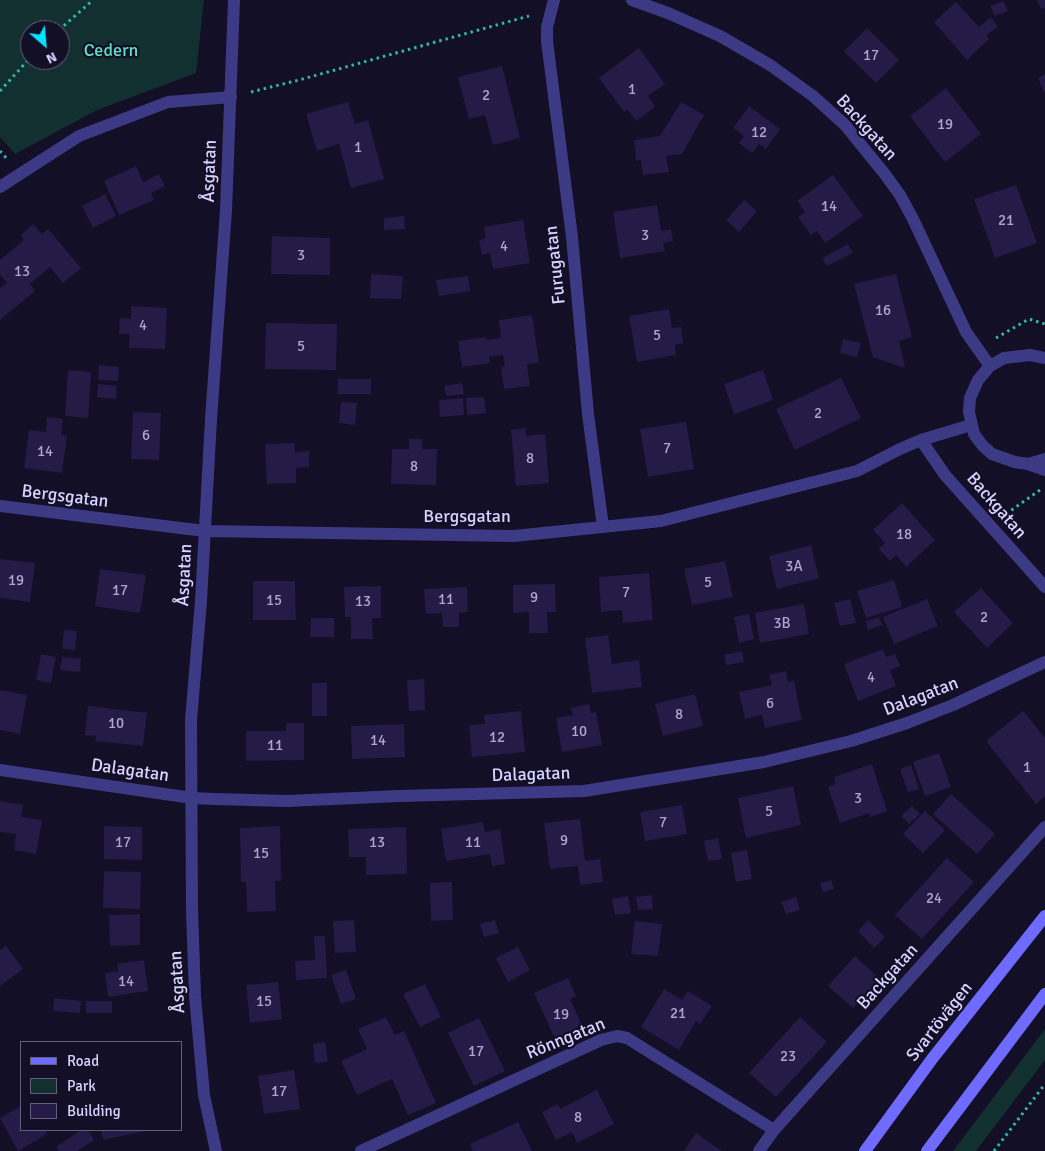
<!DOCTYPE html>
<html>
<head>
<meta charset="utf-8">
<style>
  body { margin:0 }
  #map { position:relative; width:1045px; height:1151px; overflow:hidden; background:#130f26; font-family:Signika,sans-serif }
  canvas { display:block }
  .legend { position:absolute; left:20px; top:1041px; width:162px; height:90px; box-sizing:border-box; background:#130f26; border:1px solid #625e7d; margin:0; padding:6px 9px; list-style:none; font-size:15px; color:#d9d4ff }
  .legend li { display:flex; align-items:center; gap:10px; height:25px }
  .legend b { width:25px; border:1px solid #625e7d }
  .north { position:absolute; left:20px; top:20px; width:50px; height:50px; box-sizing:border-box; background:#130f26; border:1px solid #625e7d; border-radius:50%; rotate:153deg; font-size:14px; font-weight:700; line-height:20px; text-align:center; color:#d9d4ff }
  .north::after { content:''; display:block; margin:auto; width:18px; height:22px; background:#00e5ff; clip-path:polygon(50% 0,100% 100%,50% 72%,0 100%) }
</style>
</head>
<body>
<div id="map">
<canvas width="1045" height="1151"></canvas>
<ul class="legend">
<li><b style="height:6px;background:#6f6bff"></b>Road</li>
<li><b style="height:14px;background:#12302f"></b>Park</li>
<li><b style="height:14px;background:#241b47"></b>Building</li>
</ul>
<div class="north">N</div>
</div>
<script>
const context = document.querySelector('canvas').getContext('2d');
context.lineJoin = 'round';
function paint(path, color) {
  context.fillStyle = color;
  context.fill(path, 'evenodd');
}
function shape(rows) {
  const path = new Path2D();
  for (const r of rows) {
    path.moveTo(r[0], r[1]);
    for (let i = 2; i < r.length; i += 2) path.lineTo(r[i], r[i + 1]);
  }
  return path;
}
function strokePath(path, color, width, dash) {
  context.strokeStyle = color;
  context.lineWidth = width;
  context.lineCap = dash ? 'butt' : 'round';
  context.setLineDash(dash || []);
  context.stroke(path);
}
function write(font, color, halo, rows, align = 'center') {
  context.font = font + ' Signika,sans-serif';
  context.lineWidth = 4.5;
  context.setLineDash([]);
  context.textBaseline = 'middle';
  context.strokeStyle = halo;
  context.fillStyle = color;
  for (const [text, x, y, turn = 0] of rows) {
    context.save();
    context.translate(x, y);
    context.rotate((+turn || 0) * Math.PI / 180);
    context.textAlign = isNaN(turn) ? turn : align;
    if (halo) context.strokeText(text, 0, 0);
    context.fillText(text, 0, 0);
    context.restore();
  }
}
const green = shape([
  [0,0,204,0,196,73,97,110,15,154,0,137],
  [30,30,60,30,60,60,30,60],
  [1045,1029,1045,1060,976,1151,953,1151]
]);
const building = shape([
  [1037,0,1045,0,1045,8,1041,9],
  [1003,1,1008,11,995,16,990,6],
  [956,2,979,27,991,17,998,27,986,35,989,39,967,60,934,22],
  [867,28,899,60,876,83,844,51],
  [639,48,665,84,648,96,655,107,636,121,628,110,624,112,599,78],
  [502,66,520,138,493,145,485,115,469,119,458,77],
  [1045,74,1045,94,1038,78],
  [946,88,981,134,945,162,910,116],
  [348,102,355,124,368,120,384,179,351,188,339,144,317,151,306,114],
  [681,102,704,115,682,154,666,156,669,172,643,175,641,160,636,161,634,140,660,136],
  [749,106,780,129,766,149,759,144,752,153,739,143,744,136,733,128],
  [136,166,143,182,159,174,165,186,151,193,154,200,119,215,104,181],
  [833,175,863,216,825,243,817,231,811,235,798,217,805,212,797,201],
  [1016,185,1037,243,995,258,974,199],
  [105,194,116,216,93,228,82,206],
  [744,200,757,211,739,232,726,220],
  [657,205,661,231,671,229,673,241,663,243,665,251,620,258,613,212],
  [404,216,405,229,384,230,384,218],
  [523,220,530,263,493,269,490,253,482,255,479,240,486,238,484,227],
  [33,224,42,234,48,229,81,268,63,283,50,267,30,284,35,291,0,320,0,288,7,283,0,275,0,260,24,240,21,235],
  [272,236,330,238,330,275,271,274],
  [848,244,853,253,827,266,822,258],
  [371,274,403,276,401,299,370,298],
  [896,274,912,337,899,341,905,368,873,357,854,284],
  [468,276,470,291,439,296,436,280],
  [131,306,167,308,165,349,129,348,130,334,119,334,120,318,131,319],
  [669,309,672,328,681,327,683,343,675,345,676,355,637,362,629,316],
  [532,315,539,363,527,364,530,386,504,389,501,367,505,366,503,355,489,357,490,363,462,367,458,341,486,337,486,340,501,338,499,320],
  [266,323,337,324,336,370,265,369],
  [843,339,861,343,857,357,840,353],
  [99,365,119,367,118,381,98,380],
  [68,370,91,372,88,418,65,416],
  [763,370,773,400,734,414,724,384],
  [841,378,861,418,795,450,776,409],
  [338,379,371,379,371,394,338,394],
  [462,383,464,394,446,396,444,386],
  [98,384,117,386,116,399,97,397],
  [484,397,486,413,467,415,466,398],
  [463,398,464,415,440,417,439,400],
  [341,402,357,403,355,425,339,423],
  [133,412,161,413,159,460,131,459],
  [47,417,63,419,61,435,67,436,62,473,24,468,29,430,46,432],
  [686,422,694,469,648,477,640,429],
  [525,428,526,436,545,434,549,483,516,486,511,430],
  [409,439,422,439,422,449,437,449,436,485,391,484,392,449,409,449],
  [294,443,295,452,309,451,309,467,296,468,296,483,267,484,265,444],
  [902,503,935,540,906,567,896,555,890,561,879,549,885,543,873,530],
  [811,545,819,578,777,589,769,556],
  [0,559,35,563,30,602,0,598],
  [725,561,733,597,692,605,684,569],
  [100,569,146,575,140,613,95,606],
  [649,573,653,620,623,623,622,610,601,612,599,577],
  [894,580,902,607,866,618,857,591],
  [253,581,295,581,296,620,253,620],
  [555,584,556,612,547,612,548,633,529,633,529,612,513,613,513,585],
  [381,586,381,618,372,618,373,639,351,639,351,617,345,617,344,587],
  [467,587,468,612,459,613,459,627,443,627,442,613,426,614,424,589],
  [981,588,1013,623,987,648,954,612],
  [850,599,856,623,840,626,834,603],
  [927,599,938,626,894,644,883,617],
  [804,604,809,634,760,643,755,613],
  [749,614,754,639,739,643,734,617],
  [879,617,882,625,868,630,866,621],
  [311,618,334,618,334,637,310,637],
  [64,630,77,631,75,650,62,649],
  [608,635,612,664,639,660,642,687,592,693,585,638],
  [883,649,886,657,895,654,900,666,890,670,896,686,858,701,844,664],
  [742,651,744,662,726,665,724,655],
  [41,654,56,657,51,683,36,680],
  [62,657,81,659,80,672,60,670],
  [786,671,788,682,794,681,802,720,765,728,762,715,745,719,739,692,772,685,769,675],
  [424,679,425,710,409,711,407,680],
  [312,683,327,683,327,716,312,716],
  [0,690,27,695,20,734,0,730],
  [695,694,703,726,663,736,655,704],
  [589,704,591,713,596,712,602,745,562,752,556,718,573,715,571,708],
  [88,706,147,713,143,746,95,741,96,736,85,735],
  [521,711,525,752,472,757,469,725,485,724,484,715],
  [1023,711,1045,738,1045,796,1036,804,986,741],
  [286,723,304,723,304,760,246,761,246,731,286,731],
  [404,724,405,757,352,759,351,726],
  [939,753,951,787,925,796,913,762],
  [872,764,887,811,870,817,869,813,840,823,828,787,836,784,834,777],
  [911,765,919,789,908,792,900,769],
  [793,786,801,825,746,838,738,798],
  [951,794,995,834,977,854,933,814],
  [0,801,23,805,21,817,42,820,36,854,14,850,16,834,0,832],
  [682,805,687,834,645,841,640,812],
  [912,806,920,814,909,824,901,816],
  [925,811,945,830,923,853,903,834],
  [580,819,585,861,600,859,603,882,580,885,578,866,550,869,544,823],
  [483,822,485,832,500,829,505,864,492,866,490,854,446,861,441,829],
  [104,826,142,827,142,860,104,859],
  [280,826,281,881,275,881,276,911,247,912,246,882,241,882,240,828],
  [406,827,407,874,366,875,366,857,349,857,348,829],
  [718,838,722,859,708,861,704,841],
  [747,850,752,879,736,882,731,853],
  [947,858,974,882,922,939,895,915],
  [104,871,141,872,140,909,103,908],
  [831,880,834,889,823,892,820,883],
  [452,882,453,920,431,921,430,883],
  [652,895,653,909,638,910,636,897],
  [628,896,631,913,615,915,612,899],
  [796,897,800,910,786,914,781,902],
  [140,914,140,945,110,946,109,915],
  [354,920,356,952,335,953,333,921],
  [495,920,499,933,484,937,480,924],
  [868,920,885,937,874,948,858,931],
  [635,921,662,924,658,956,631,954],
  [314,936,325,936,327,978,296,980,295,961,315,960],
  [6,946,23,969,0,986,0,950],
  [518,947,530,970,508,982,496,958],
  [855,956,880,979,853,1008,828,986],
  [144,960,148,991,108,997,105,973,118,971,117,964],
  [346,970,356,999,341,1004,331,975],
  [568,978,576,996,570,999,584,1030,557,1043,534,993],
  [278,982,282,1019,250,1023,246,985],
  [425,984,441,1017,420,1027,403,994],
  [664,989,682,1000,688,991,712,1006,700,1024,696,1021,679,1050,641,1027],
  [54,998,81,1001,80,1013,53,1011],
  [86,1001,112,1001,112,1013,86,1013],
  [386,1017,395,1035,404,1031,436,1103,408,1115,392,1079,357,1095,341,1061,367,1049,358,1029],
  [800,1017,827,1042,776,1097,749,1073],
  [479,1018,505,1071,474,1086,448,1033],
  [325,1042,328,1062,315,1063,313,1044],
  [294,1070,300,1109,264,1114,258,1076],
  [597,1090,614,1124,577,1143,572,1132,556,1140,542,1112,558,1104,560,1109],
  [21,1106,21,1130,45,1130,47,1134,18,1151,0,1118],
  [518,1122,532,1151,473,1151,470,1144],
  [81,1130,88,1130,94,1140,77,1151,59,1151,56,1147],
  [101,1130,145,1130,145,1131,103,1140],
  [696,1133,722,1151,684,1151]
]);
const path = shape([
  [59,30,93,0],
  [0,91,30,58],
  [251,92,299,80,529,16],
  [0,151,8,160],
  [996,338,1029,319,1045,324],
  [1006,514,1040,490],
  [994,1151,1045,1084]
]);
const minor = shape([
  [554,0,547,27,547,41,572,237,588,414,603,527],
  [0,187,79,136,168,102,231,97],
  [971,425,921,440,945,475,1045,587],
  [0,506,205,531,514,536,661,521,857,471,900,449,921,440],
  [0,770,192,798,215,799,287,801,399,796,584,791,764,762,851,741,907,723,953,705,1045,662],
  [216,1151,204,1095,195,996,192,910,191,720,201,601,211,419,226,210,234,0],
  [361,1151,601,1040,617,1036,627,1038,774,1130],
  [759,1151,774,1130,1045,827]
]);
const tertiary = shape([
  [632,0,668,13,720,36,770,65,813,96,845,125,884,173,900,195,913,219,966,332,990,366],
  [1045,358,1030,355,1004,358,990,366,978,380,970,398,969,412,974,434,982,445,992,454,1015,462,1028,464,1045,459],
  [1028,464,1045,470]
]);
const secondary = shape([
  [865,1151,932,1059,1045,916],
  [927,1151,1045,994]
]);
const numberNames = [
  ["17",871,56],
  ["1",632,90],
  ["2",486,96],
  ["19",945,125],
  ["12",759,133],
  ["1",358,148],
  ["14",829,207],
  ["21",1006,221],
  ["3",645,236],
  ["4",504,247],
  ["3",301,256],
  ["13",22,272],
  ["16",883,311],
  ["4",143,326],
  ["5",657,336],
  ["5",301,347],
  ["2",818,414],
  ["6",146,436],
  ["7",667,449],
  ["14",45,452],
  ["8",530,459],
  ["8",414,467],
  ["18",904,535],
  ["3A",794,567],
  ["19",16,581],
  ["5",708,583],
  ["17",120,591],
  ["7",626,593],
  ["9",534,598],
  ["11",446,600],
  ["15",274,601],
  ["13",363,602],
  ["2",984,618],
  ["3B",782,624],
  ["4",871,678],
  ["6",770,704],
  ["8",679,715],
  ["10",116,724],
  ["10",579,732],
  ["12",497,738],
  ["14",378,741],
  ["11",275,746],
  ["1",1027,768],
  ["3",858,799],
  ["5",769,812],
  ["7",663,823],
  ["9",564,841],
  ["17",123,843],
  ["13",377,843],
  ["11",473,843],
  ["15",261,854],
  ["24",934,899],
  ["14",126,982],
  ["15",264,1002],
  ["21",678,1014],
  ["19",561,1015],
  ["17",476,1052],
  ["23",788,1057],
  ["17",279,1092],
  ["8",578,1118]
];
const parkNames = [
  ["Cedern",111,51]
];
const streetNames = [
  ["Backgatan",866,128,48],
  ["Åsgatan",210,171,-88],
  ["Furugatan",556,265,-96],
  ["Bergsgatan",65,497,7],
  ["Backgatan",996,506,49],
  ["Bergsgatan",467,517],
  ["Åsgatan",185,575,-87],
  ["Dalagatan",921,697,-21],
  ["Dalagatan",130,771,8],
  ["Dalagatan",531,775,-2],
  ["Backgatan",888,977,-48],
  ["Åsgatan",178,982,-93],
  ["Svartövägen",940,1022,-52],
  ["Rönngatan",566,1039,-22]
];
paint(green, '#12302f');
paint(building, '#241b47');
strokePath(path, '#2fb8b0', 3, [2.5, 4]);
strokePath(minor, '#3d3a85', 12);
strokePath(tertiary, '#3d3a85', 12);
strokePath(secondary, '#6f6bff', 12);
write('15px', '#aca6d1', null, numberNames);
write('18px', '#5fe0c0', '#130f26', parkNames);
write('18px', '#d9d4ff', '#130f26', streetNames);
</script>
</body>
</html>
